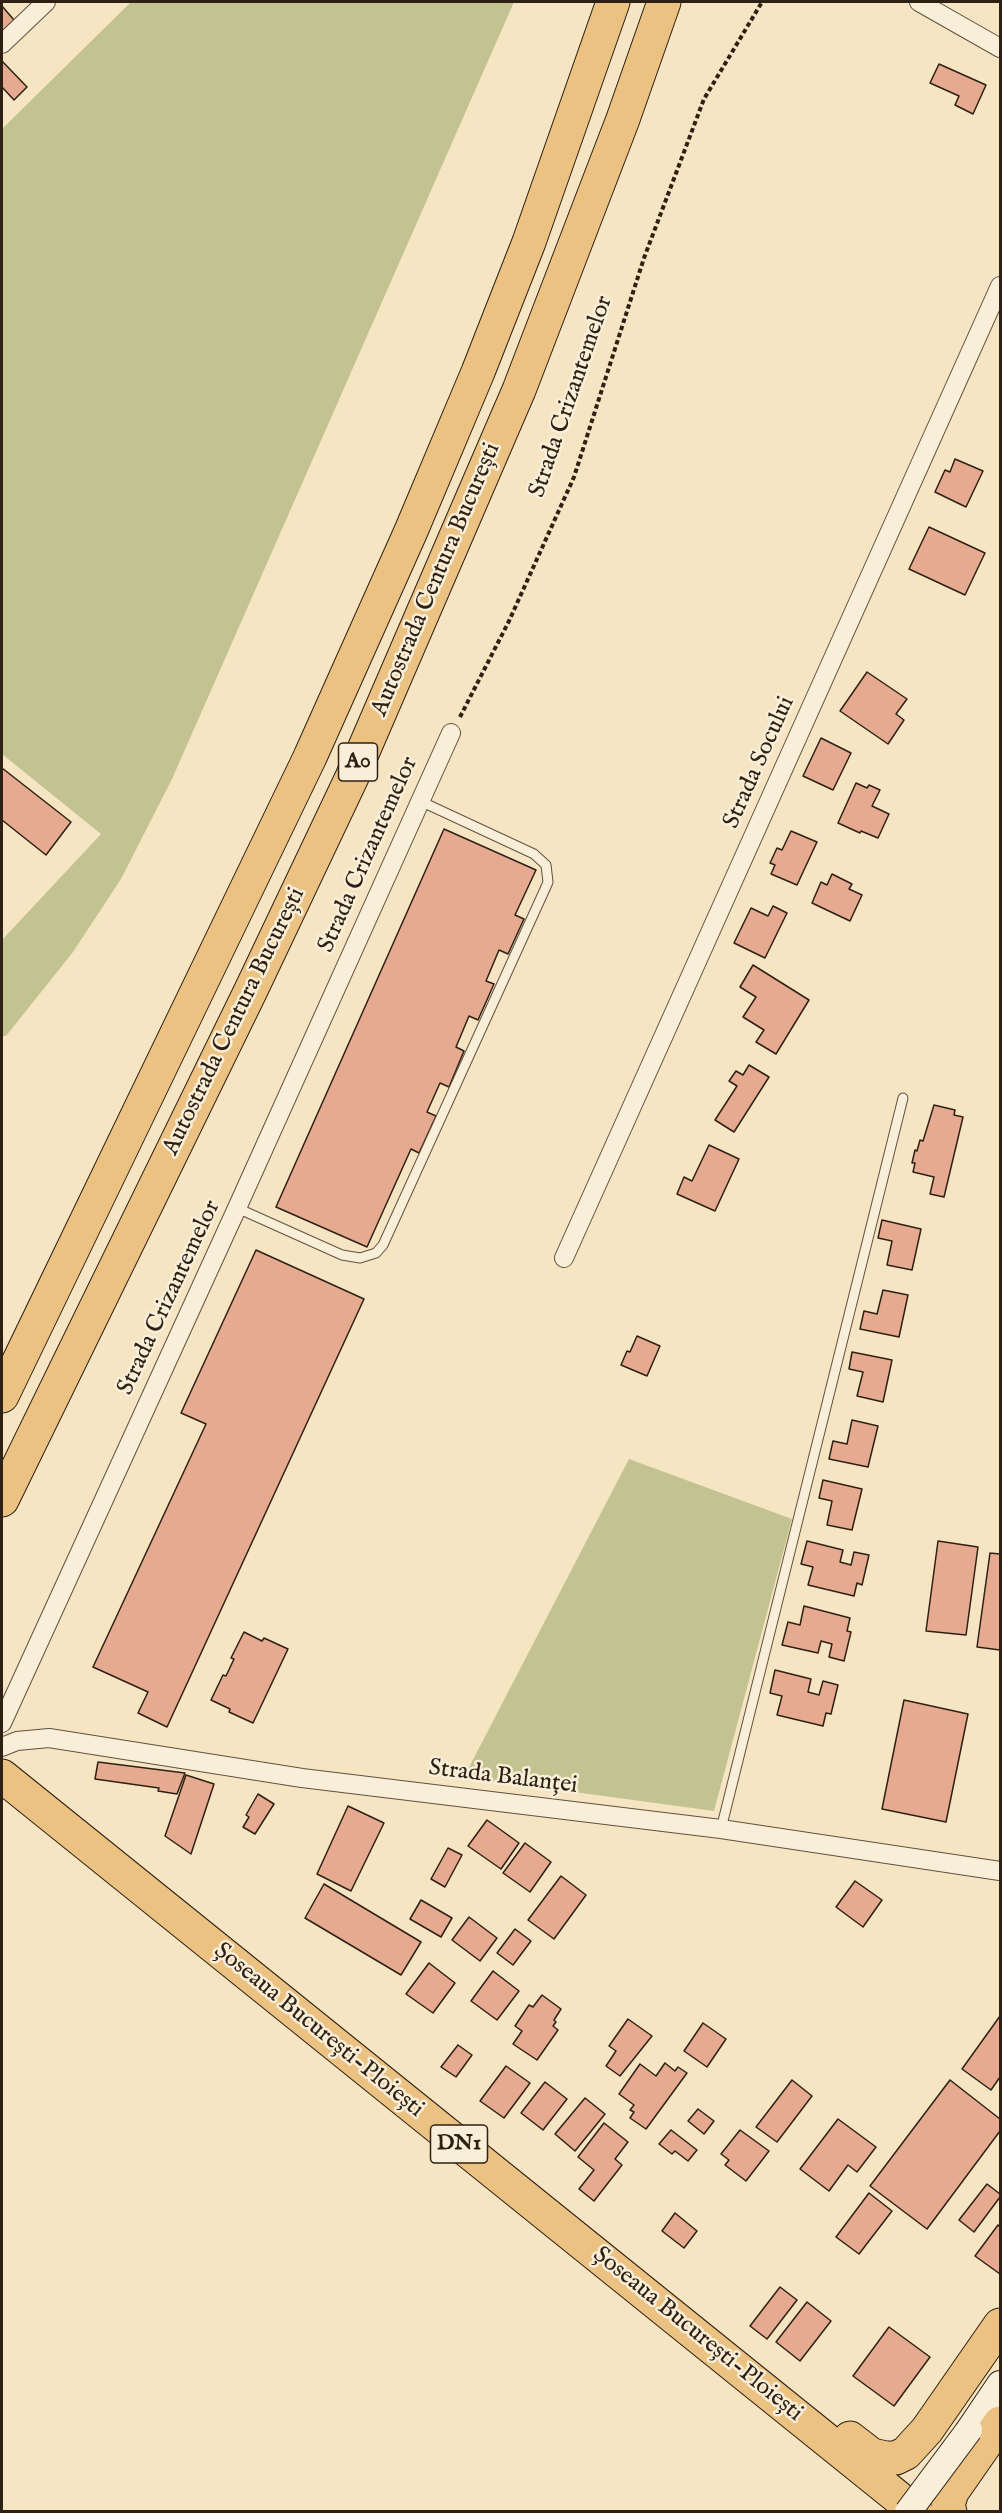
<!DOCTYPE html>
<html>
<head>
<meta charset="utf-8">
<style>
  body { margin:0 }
  #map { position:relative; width:1002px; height:2513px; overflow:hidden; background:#f6e5c3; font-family:"IM FELL English",serif }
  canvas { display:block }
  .frame { position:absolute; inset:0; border:3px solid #2f2014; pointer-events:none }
</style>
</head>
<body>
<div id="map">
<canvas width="1002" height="2513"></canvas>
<div class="frame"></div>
</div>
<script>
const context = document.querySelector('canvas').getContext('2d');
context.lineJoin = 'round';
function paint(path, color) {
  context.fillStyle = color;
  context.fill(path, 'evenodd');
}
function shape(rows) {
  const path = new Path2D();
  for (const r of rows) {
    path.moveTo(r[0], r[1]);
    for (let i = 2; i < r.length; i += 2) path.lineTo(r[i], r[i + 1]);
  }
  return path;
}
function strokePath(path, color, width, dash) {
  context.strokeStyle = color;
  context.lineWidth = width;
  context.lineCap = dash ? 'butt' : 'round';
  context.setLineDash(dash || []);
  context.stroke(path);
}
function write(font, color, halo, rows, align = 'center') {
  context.font = font + ' "IM FELL English",serif';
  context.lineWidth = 5;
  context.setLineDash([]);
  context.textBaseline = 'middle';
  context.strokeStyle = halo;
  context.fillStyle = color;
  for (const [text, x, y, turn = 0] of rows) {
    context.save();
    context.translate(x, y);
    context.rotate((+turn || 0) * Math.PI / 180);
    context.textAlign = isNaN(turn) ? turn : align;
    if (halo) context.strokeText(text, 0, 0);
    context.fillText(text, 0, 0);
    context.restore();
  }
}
const green = shape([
  [131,2,514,2,172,779,121,879,73,952,6,1036,2,1036,2,940,101,834,2,754,2,129],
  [629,1459,792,1519,714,1811,464,1777]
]);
const building = shape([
  [2,6,14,20,2,32,2,6],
  [2,61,27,87,14,100,2,87,2,61],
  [939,64,986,85,973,114,955,105,959,96,930,83,939,64],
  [955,459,983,471,966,507,935,492,945,470,950,472,955,459],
  [929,527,985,553,965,595,909,569,929,527],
  [867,672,907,699,896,714,904,720,888,744,840,711,867,672],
  [821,738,851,753,833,790,803,776,821,738],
  [2,768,71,822,46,855,2,820,2,768],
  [856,783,867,788,869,785,880,790,872,806,889,814,878,838,861,831,860,833,838,823,856,783],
  [444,829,536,870,515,915,524,919,508,954,499,950,486,981,494,984,478,1020,469,1016,456,1047,464,1051,449,1087,440,1083,427,1112,436,1116,419,1153,411,1149,367,1247,276,1207,444,829],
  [791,831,817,842,797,885,771,874,775,865,770,863,777,848,782,850,791,831],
  [832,874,852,884,849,889,862,895,850,921,812,903,821,882,827,885,832,874],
  [773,906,787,913,765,958,734,943,751,908,768,916,773,906],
  [753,965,809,1000,776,1054,756,1042,764,1030,743,1017,756,997,740,987,753,965],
  [749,1065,769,1077,734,1132,715,1120,737,1086,729,1081,736,1071,743,1075,749,1065],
  [934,1105,955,1110,954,1115,963,1117,944,1197,930,1194,934,1177,913,1172,915,1163,912,1163,915,1150,917,1151,920,1140,923,1141,934,1105],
  [709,1145,739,1159,715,1211,677,1194,684,1177,692,1181,709,1145],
  [882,1220,921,1229,912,1270,887,1265,892,1241,878,1238,882,1220],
  [256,1250,364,1299,167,1727,138,1713,148,1692,93,1667,206,1424,181,1413,256,1250],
  [883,1290,908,1295,899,1337,860,1329,864,1311,877,1314,883,1290],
  [637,1336,660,1346,647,1376,621,1365,627,1351,630,1352,637,1336],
  [852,1352,892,1360,883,1402,857,1396,863,1372,849,1369,852,1352],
  [852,1420,878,1426,868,1467,829,1459,833,1441,847,1444,852,1420],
  [823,1480,862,1489,852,1530,827,1525,832,1501,819,1498,823,1480],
  [807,1541,843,1550,840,1562,851,1565,854,1552,869,1555,862,1585,857,1583,854,1596,808,1585,813,1567,801,1564,807,1541],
  [938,1541,978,1547,966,1635,926,1631,938,1541],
  [990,1553,1000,1554,1000,1650,977,1647,990,1553],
  [804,1606,850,1618,847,1631,851,1632,844,1661,829,1657,832,1644,821,1641,818,1653,782,1645,788,1622,800,1625,804,1606],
  [244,1632,262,1641,264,1638,288,1649,253,1723,229,1712,230,1709,211,1700,223,1675,226,1676,234,1659,231,1658,244,1632],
  [775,1670,811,1679,808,1692,819,1695,823,1681,838,1685,831,1714,826,1713,823,1726,777,1715,782,1696,770,1693,775,1670],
  [904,1700,968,1714,946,1822,882,1809,904,1700],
  [98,1762,185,1773,177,1794,158,1791,159,1788,95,1779,98,1762],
  [186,1775,214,1784,191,1854,165,1836,186,1775],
  [258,1794,274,1804,255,1834,243,1827,249,1817,246,1815,258,1794],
  [348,1806,384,1823,351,1891,317,1874,348,1806],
  [487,1820,519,1843,501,1869,468,1846,487,1820],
  [525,1843,551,1862,530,1892,503,1873,525,1843],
  [448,1848,462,1855,445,1887,431,1879,448,1848],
  [561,1876,586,1895,554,1939,528,1920,561,1876],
  [855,1881,882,1900,863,1927,836,1907,855,1881],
  [324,1884,421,1942,401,1975,305,1918,324,1884],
  [421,1900,452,1918,441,1937,410,1919,421,1900],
  [469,1917,497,1938,480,1961,452,1940,469,1917],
  [515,1929,531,1941,513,1965,497,1953,515,1929],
  [429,1963,455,1983,433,2013,406,1994,429,1963],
  [493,1971,519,1991,497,2020,471,2001,493,1971],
  [542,1995,561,2009,554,2020,556,2022,553,2026,558,2030,537,2060,513,2044,522,2031,515,2026,529,2005,533,2007,542,1995],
  [1000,2016,1000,2077,991,2090,962,2069,1000,2016],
  [628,2019,652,2036,620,2076,606,2066,616,2051,609,2046,628,2019],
  [703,2023,726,2039,707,2067,684,2051,703,2023],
  [458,2045,472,2055,456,2077,441,2067,458,2045],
  [665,2063,675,2071,678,2067,687,2073,646,2129,630,2118,634,2112,630,2110,634,2105,619,2094,640,2064,656,2076,665,2063],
  [506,2066,530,2083,504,2118,480,2101,506,2066],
  [792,2080,812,2096,777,2142,756,2127,792,2080],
  [950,2080,1000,2119,1000,2131,927,2229,870,2186,950,2080],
  [545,2082,567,2099,543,2130,521,2113,545,2082],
  [585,2098,605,2114,575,2151,555,2134,585,2098],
  [698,2109,714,2121,704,2134,688,2121,698,2109],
  [838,2119,876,2147,857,2172,848,2165,829,2191,800,2169,838,2119],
  [604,2123,628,2142,615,2159,622,2165,594,2201,579,2189,594,2170,578,2157,604,2123],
  [671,2130,697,2150,688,2161,675,2151,672,2154,659,2144,671,2130],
  [740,2130,769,2151,746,2181,725,2165,729,2160,721,2154,740,2130],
  [987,2184,1000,2194,1000,2197,974,2232,959,2220,987,2184],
  [869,2193,892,2211,859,2254,836,2237,869,2193],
  [675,2213,697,2231,684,2248,662,2231,675,2213],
  [998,2225,1000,2227,1000,2274,975,2256,998,2225],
  [780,2287,797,2300,767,2339,750,2326,780,2287],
  [807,2302,831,2321,800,2361,776,2342,807,2302],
  [889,2327,930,2357,894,2406,853,2376,889,2327]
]);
const path = shape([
  [460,717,509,621,574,477,644,258,704,99,762,2]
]);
const lane = shape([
  [237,1208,342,1255,360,1258,376,1253,383,1245,545,889,548,882,546,865,534,854,420,801],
  [721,1829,903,1098]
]);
const street = shape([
  [919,2,1000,48],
  [2,44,46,2],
  [564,1258,1000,286],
  [2,1723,237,1208,451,733],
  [2,1747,17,1741,49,1738,302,1778,721,1829,1000,1871]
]);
const secondary = shape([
  [969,2430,1000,2384]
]);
const highway = shape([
  [2,1396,310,757,411,531,478,372,529,242,613,2],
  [2,1500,251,990,352,777,519,390,623,119,664,2],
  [2,1776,916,2512],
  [850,2438,872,2455,886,2458,896,2458,906,2453,927,2430,1000,2325],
  [950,2512,948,2505,952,2492,1000,2423]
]);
const secondaryBridge = shape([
  [908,2512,969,2430]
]);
const shields = [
  [358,762,39],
  [459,2144,57]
];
const shieldNames = [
  ["A0",358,762],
  ["DN1",459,2144]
];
const streetNames = [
  ["Strada Crizantemelor",572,397,-71],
  ["Autostrada Centura București",437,580,-67],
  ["Strada Socului",760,763,-66],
  ["Strada Crizantemelor",369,855,-66],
  ["Autostrada Centura București",235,1022,-64],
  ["Strada Crizantemelor",170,1298,-65],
  ["Strada Balanței",503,1778,7],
  ["Șoseaua București-Ploiești",318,2031,39],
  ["Șoseaua București-Ploiești",697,2335,39]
];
paint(green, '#c2c390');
paint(building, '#e5aa8f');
strokePath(building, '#2f2014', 1.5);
strokePath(lane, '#615140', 11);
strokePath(street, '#615140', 20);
strokePath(secondary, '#2f2014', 28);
strokePath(highway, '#2f2014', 35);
strokePath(path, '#2f2014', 4, [4.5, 3]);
strokePath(lane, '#f9eed8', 9);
strokePath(street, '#f9eed8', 18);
strokePath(secondary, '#f9eed8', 26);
strokePath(highway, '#ebc282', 33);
strokePath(secondaryBridge, '#2f2014', 28, []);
strokePath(secondaryBridge, '#f9eed8', 26);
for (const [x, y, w] of shields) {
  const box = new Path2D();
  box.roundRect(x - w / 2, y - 19, w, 38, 4.5);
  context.fillStyle = '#f9eed8';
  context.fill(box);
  strokePath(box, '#2f2014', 1.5);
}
write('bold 22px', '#2f2014', null, shieldNames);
write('24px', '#2f2014', '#f9eed8', streetNames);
</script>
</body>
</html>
